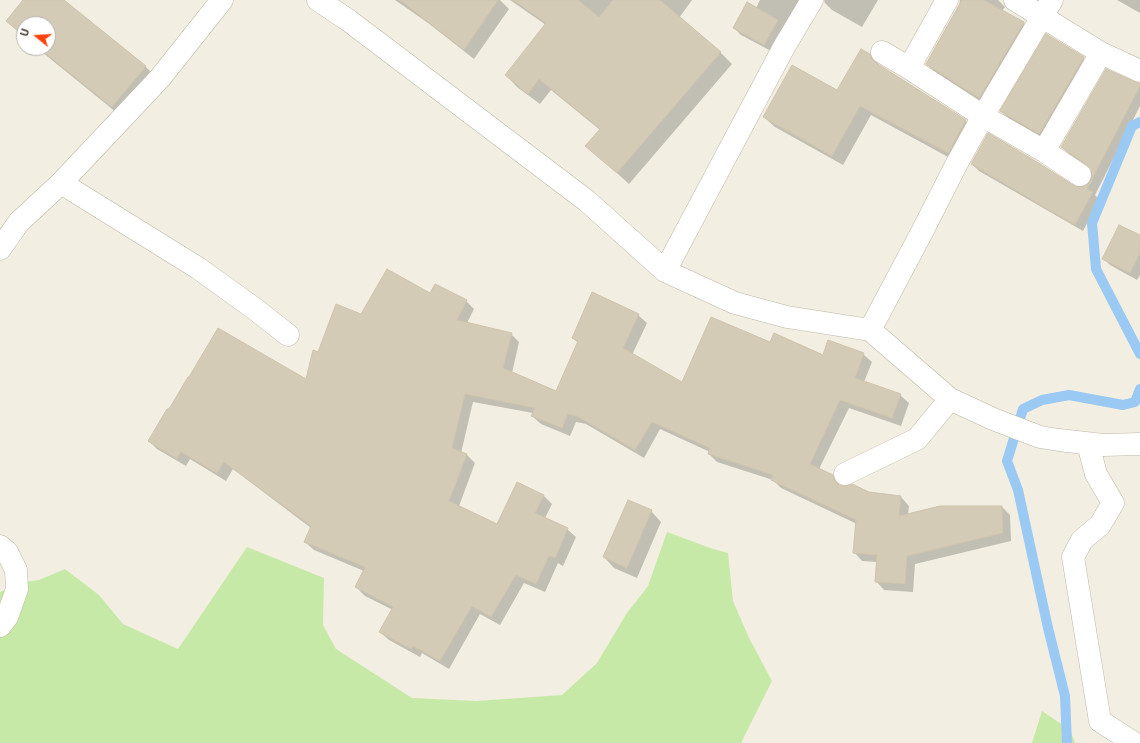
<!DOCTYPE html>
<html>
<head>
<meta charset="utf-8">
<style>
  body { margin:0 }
  #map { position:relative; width:1140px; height:743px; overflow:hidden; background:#f2eee2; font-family:Roboto,sans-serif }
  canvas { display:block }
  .north { position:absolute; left:16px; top:16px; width:40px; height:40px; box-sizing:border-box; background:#fff; border:1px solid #b4b2ad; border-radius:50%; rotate:288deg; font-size:11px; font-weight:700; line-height:16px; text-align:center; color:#443e32 }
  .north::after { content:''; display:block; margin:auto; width:14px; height:18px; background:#ff420c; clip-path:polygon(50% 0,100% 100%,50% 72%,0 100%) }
</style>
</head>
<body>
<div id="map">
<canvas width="1140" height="743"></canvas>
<div class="north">U</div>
</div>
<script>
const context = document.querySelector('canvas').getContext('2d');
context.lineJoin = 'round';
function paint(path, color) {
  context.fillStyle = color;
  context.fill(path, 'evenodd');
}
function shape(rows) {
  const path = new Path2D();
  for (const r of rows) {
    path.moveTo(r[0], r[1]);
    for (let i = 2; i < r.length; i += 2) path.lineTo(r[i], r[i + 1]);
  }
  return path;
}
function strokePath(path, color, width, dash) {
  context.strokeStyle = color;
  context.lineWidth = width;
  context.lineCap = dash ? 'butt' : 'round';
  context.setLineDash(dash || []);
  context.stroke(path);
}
const green = shape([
  [667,532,713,549,728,553,733,601,749,638,772,681,741,743,0,743,0,592,25,582,39,580,65,569,99,595,123,624,178,649,247,547,324,578,323,625,336,649,412,698,476,701,562,695,597,663,627,613,648,586],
  [1042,711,1070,730,1075,743,1032,743]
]);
const shadow = shape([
  [24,0,63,0,145,66,160,81,127,121,37,48,48,48,48,24,24,24,24,37,7,21],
  [395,0,500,0,509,9,474,59,428,23],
  [510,0,692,0,679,18,720,52,732,64,629,184,587,146,600,130,551,90,540,104,517,87,506,75,546,25],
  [760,0,802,0,771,51,741,35,734,28,756,8],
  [824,0,878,0,862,27,832,10,825,3],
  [960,0,998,0,1005,7,1002,11,1024,23,1031,30,986,105,934,71,927,64,959,6],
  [1117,0,1140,0,1140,13],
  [1046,36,1083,58,1091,65,1047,141,1009,119,1001,111],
  [869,54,881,67,966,121,976,131,959,163,871,115,843,165,775,127,764,117,837,92],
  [1140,84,1140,106,1095,195,1099,200,1083,231,979,171,972,164,1079,188,1086,187,1091,183,1093,176,1092,169,1069,154,1062,147],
  [1140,236,1140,275,1137,280,1110,265,1103,258],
  [431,295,466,301,474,309,467,323,511,334,519,342,512,373,557,392,578,343,573,338,638,315,647,323,632,355,683,383,770,344,823,356,863,354,872,362,864,382,900,395,909,403,901,426,849,408,819,469,832,476,841,487,868,493,901,497,909,506,908,515,1002,507,1010,515,1011,541,915,564,913,592,884,590,876,581,877,562,862,561,854,552,857,524,781,488,773,480,717,462,709,454,710,452,660,429,644,458,586,424,576,422,570,436,541,424,532,416,533,413,473,402,461,453,467,455,475,463,459,506,497,525,517,483,544,496,552,504,545,518,567,529,576,537,563,566,558,563,545,592,524,583,500,625,480,614,449,669,422,653,420,657,389,640,380,632,393,610,365,596,356,587,364,571,314,550,305,542,311,528,233,469,226,481,190,459,186,466,157,449,149,441,169,411,307,380,318,353,361,316],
  [651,511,661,522,637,578,614,568,604,557]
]);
const stream = shape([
  [1140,122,1132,126,1092,223,1096,269,1140,354],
  [1067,743,1065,696,1048,628,1018,490,1007,461,1023,409,1042,400,1069,395,1123,405,1135,402,1140,389]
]);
const building = shape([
  [23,0,64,0,146,66,112,107,39,48,48,48,48,24,24,24,24,36,6,21,23,0],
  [400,0,498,0,464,50,400,0],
  [513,0,578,0,599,17,613,0,660,0,721,52,617,173,585,146,600,129,539,79,528,94,505,75,546,23,513,0],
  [962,0,984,0,1024,22,979,98,926,64,962,0],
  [747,2,778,20,764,45,733,28,747,2],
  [1046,34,1084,57,1039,134,1000,111,1046,34],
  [861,49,870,54,871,58,876,63,966,120,948,153,860,106,832,156,763,117,792,65,837,90,861,49],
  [1106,69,1135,82,1140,83,1140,86,1087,189,1093,192,1075,225,971,164,988,133,1037,162,1073,185,1080,187,1086,186,1090,182,1092,176,1091,169,1087,165,1061,147,1106,69],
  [1119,225,1140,235,1140,253,1130,273,1102,259,1119,225],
  [387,269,430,293,435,284,467,300,457,320,512,333,503,368,556,391,578,341,572,338,592,292,639,314,623,348,682,382,711,317,770,342,774,333,823,355,828,340,864,353,855,378,901,394,892,418,840,400,810,464,833,475,834,480,838,485,844,486,852,484,869,492,901,496,899,516,940,506,1002,506,1003,533,907,556,905,584,875,582,877,555,853,553,856,520,771,480,773,475,708,454,710,448,652,422,635,450,577,416,568,414,562,428,531,416,535,408,465,394,452,448,467,454,449,501,497,524,517,482,544,495,535,513,568,528,555,558,549,556,536,584,516,575,491,617,472,606,440,661,413,646,411,649,379,632,393,607,355,587,365,567,304,542,311,526,224,462,217,473,181,452,177,459,148,441,167,409,169,409,188,377,189,377,218,328,306,379,313,350,318,352,336,304,361,314,387,269],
  [628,500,652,510,627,568,603,557,628,500]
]);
const street = shape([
  [318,0,348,20,587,201,665,271,735,303,787,317,870,330,950,399,993,419,1040,437,1059,440,1103,445,1140,444],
  [947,0,909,68,983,116,1044,151,1101,53],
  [1015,0,1101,53,1140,71],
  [882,52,909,68],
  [1044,151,1080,175],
  [61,183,198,268,255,309,288,335],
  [0,249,19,222,61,183,160,78,222,0],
  [665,271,784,47,812,0],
  [870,330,923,230,956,165,983,116,1052,0],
  [1088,444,1096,474,1113,503,1100,525,1082,540,1073,557,1100,721,1134,743],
  [845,474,917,439,950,399],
  [0,546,7,552,16,570,17,589,7,617,0,626]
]);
paint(green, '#c7e9a8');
paint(shadow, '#0003');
strokePath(stream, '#9ac9f3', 10);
paint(building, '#d4cbb7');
strokePath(building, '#cfc3aa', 1);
strokePath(street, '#beb7a4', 23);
strokePath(street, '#fff', 22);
</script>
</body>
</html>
